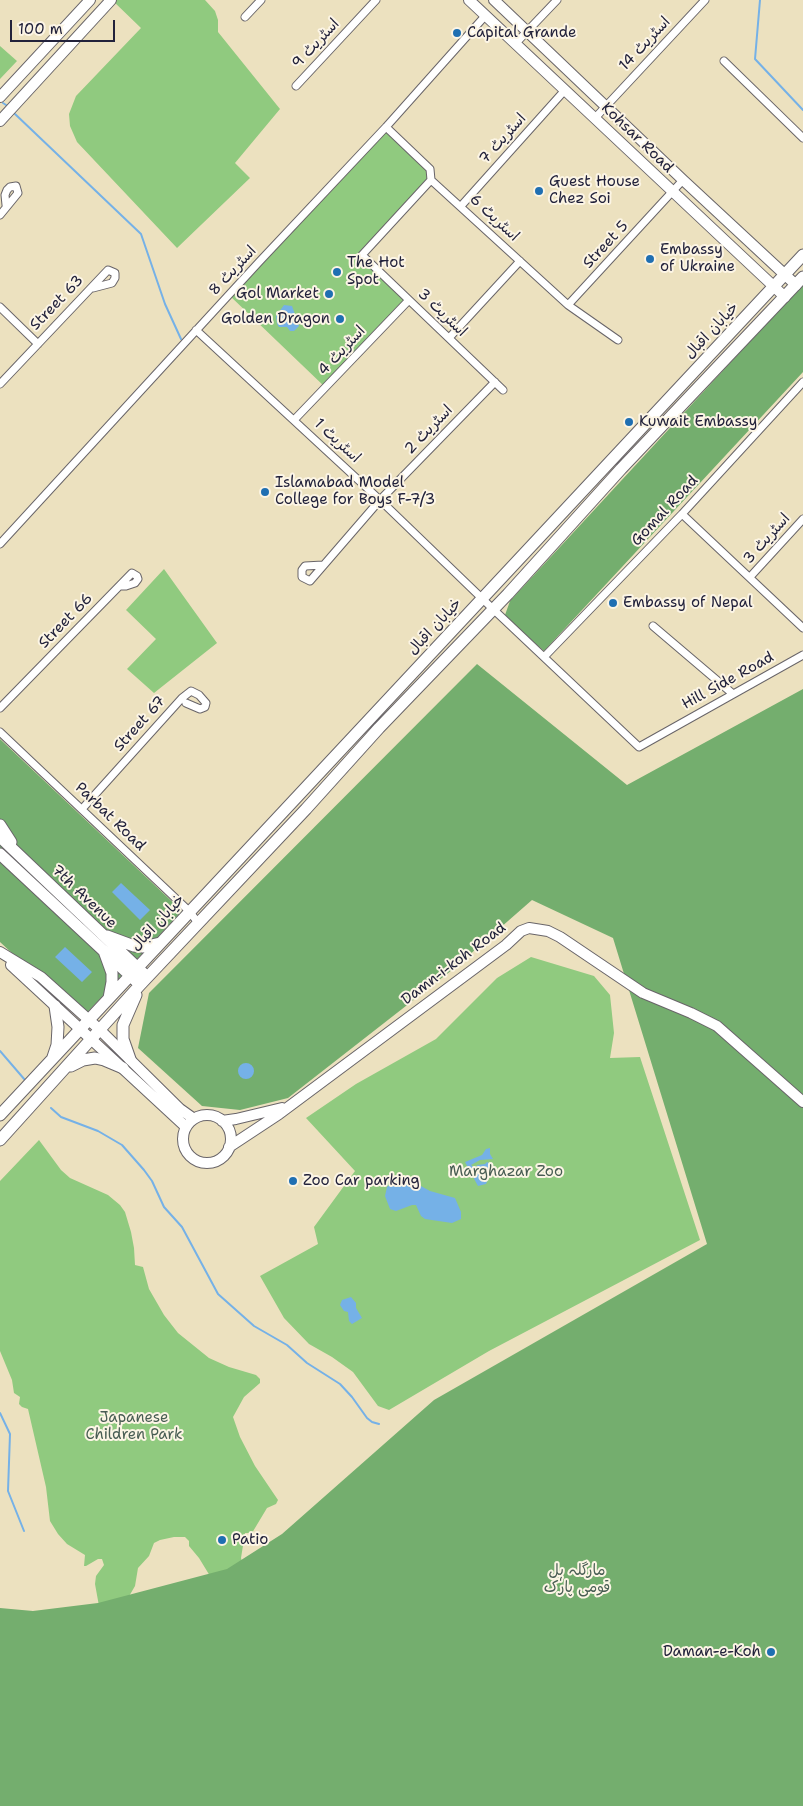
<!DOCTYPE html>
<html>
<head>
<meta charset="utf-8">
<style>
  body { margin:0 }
  #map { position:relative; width:803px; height:1806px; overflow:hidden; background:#ece1bf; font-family:"Shantell Sans",sans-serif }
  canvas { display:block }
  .scale { position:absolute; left:10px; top:20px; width:105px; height:22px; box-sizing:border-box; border:2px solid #22223b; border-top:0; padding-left:6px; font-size:15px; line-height:18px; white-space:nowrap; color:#22223b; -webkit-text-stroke:4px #fcf5e5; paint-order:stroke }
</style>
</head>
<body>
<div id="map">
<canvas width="803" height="1806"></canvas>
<div class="scale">100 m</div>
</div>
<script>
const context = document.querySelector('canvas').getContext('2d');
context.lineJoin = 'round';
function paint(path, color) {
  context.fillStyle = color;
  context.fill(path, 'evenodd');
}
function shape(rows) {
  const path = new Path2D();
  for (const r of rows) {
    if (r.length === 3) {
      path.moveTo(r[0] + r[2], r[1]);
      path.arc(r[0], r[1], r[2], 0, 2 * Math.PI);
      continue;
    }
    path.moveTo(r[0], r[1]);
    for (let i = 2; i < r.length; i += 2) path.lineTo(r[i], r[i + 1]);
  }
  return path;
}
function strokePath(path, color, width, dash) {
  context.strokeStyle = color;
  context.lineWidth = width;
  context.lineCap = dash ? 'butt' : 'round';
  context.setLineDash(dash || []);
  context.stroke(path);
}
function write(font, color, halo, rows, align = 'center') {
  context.font = font + ' "Shantell Sans","Playpen Sans Arabic",sans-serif';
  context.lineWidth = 4;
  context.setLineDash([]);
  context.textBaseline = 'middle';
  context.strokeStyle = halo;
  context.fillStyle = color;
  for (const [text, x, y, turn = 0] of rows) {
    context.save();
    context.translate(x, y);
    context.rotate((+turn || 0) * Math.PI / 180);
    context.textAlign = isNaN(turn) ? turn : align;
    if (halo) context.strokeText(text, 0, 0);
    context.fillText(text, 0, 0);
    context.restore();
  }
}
const green = shape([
  [112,0,205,0,215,11,218,20,218,32,280,109,235,163,250,178,177,248,77,142,70,126,69,114,76,96,141,28],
  [0,46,17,61,0,79],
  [386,127,430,169,431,180,362,255,409,300,326,388,229,295],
  [164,569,217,643,154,693,127,669,156,639,126,610],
  [531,957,594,976,610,995,614,1033,610,1058,640,1057,700,1240,489,1351,389,1410,378,1406,353,1372,332,1357,309,1344,284,1318,260,1276,318,1244,314,1227,355,1171,306,1118,356,1084,436,1039,497,978],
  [39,1140,61,1170,70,1178,108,1195,120,1205,125,1212,131,1232,134,1248,135,1265,143,1267,149,1289,164,1315,178,1333,209,1358,229,1367,256,1375,260,1379,260,1383,244,1397,233,1417,240,1437,255,1466,278,1500,276,1504,267,1508,252,1533,245,1533,241,1558,243,1565,210,1576,199,1558,189,1546,189,1541,185,1537,174,1537,160,1540,154,1543,149,1556,138,1568,135,1586,121,1610,99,1606,95,1584,96,1576,104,1565,102,1559,98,1559,86,1566,84,1566,85,1555,67,1544,58,1534,50,1521,46,1487,28,1409,22,1407,19,1404,20,1397,14,1393,12,1380,0,1351,0,1181]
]);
const forest = shape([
  [803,284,803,372,544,651,514,625,505,615,510,601],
  [477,664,627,785,803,689,803,1806,0,1806,0,1608,33,1611,98,1603,227,1569,282,1534,434,1400,707,1244,613,938,532,900,452,970,288,1098,240,1110,202,1106,138,1048,149,993],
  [0,739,182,911,82,1018,0,942]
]);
const water = shape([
  [284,305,292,306,299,326,294,331,290,331,287,327,279,327,277,324,276,316],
  [121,883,150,910,140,920,112,892],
  [65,947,92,972,82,982,55,957],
  [246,1071,8],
  [490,1148,490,1154,493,1159,480,1160,471,1165,476,1169,477,1165,485,1164,487,1162,493,1165,494,1169,492,1172,494,1175,490,1175,486,1184,478,1186,465,1162,482,1155,486,1149],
  [402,1180,410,1180,430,1191,455,1198,461,1212,461,1219,452,1223,425,1219,421,1216,416,1205,412,1205,396,1211,390,1209,385,1196,387,1187,394,1181],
  [351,1297,356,1303,356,1308,362,1318,352,1324,349,1321,348,1312,344,1311,340,1305,342,1300]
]);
const stream = shape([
  [760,0,755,59,803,110],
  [3,103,6,105],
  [15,114,141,234,165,304,181,339],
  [0,1051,25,1080],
  [51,1108,61,1117,98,1131,122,1145,144,1170,152,1181,164,1207,182,1227,218,1294,254,1326,287,1345,307,1363,340,1384,352,1397,367,1418,372,1422,379,1424],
  [0,1413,10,1434,8,1491,24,1531]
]);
const street = shape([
  [245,17,261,0],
  [516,43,557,0],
  [724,61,803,138],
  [296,86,376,0],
  [595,118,705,0],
  [386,127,430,169,431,180],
  [431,180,362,255,503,390],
  [431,180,568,305,618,340],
  [461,206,565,90],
  [0,215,18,193,16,186,10,187,7,190,5,195,6,205],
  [568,305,683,180],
  [0,307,38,344],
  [196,330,380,500,493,609,639,747,803,655],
  [449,338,520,261],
  [0,384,108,270,115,273,115,278,112,283,93,288],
  [294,420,409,300],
  [682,514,803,628],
  [0,544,259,262,386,127,485,16],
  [323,565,305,566,302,570,302,577,310,581,380,500,495,382],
  [750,577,803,519],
  [653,626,733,694],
  [544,657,682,514,803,382],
  [0,708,132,573,137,576,138,579,135,583,126,586,121,586],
  [0,732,189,911,199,924],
  [82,809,182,698,191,691,199,695,206,703,205,707,200,709,186,703]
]);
const secondary = shape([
  [469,0,785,297],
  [494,0,683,180,796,285],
  [0,97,90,0],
  [0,121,111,0],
  [0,952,41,977,99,1029,180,1109,194,1119],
  [11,965,186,1127],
  [207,1139,24],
  [222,1121,236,1119,282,1108],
  [229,1147,279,1114,506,945,521,931,529,928,548,931,560,937,643,993,691,1013,717,1026,803,1102]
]);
const primary = shape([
  [0,825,11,842],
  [0,837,143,973],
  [0,854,136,981],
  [107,936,134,946,143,947,160,943],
  [104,951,112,973,112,982,109,998],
  [53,1057,57,1045,58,1027,55,1006],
  [130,1059,123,1039,123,1025,136,995],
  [71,1066,83,1060,95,1058,104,1060,123,1068],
  [0,1115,803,255],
  [0,1140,140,985,306,809,379,728,508,594,621,469,803,277]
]);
const markers = [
  [457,33,5,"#1f6fb2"],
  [539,191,5,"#1f6fb2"],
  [650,259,5,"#1f6fb2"],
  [337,272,5,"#1f6fb2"],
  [329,294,5,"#1f6fb2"],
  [340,319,5,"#1f6fb2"],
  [629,422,5,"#1f6fb2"],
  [265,492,5,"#1f6fb2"],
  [613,603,5,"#1f6fb2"],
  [293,1181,5,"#1f6fb2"],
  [222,1540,5,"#1f6fb2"],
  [771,1652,5,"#1f6fb2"]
];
const poiNames = [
  ["Capital Grande",467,33],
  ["Guest House",549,182],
  ["Chez Soi",549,199],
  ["Embassy",660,250],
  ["of Ukraine",660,267],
  ["The Hot",347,263],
  ["Spot",347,280],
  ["Gol Market",319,294,"right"],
  ["Golden Dragon",330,319,"right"],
  ["Kuwait Embassy",639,422],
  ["Islamabad Model",275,483],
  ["College for Boys F-7/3",275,500],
  ["Embassy of Nepal",623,603],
  ["Zoo Car parking",303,1181],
  ["Patio",232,1540],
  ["Daman-e-Koh",761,1652,"right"]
];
const streetNames = [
  ["اسٹریٹ 9",316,44,-47],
  ["اسٹریٹ 14",645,44,-47],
  ["Kohsar Road",637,138,44],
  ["اسٹریٹ 7",503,139,-48],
  ["اسٹریٹ 6",494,218,43],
  ["Street 5",606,245,-47],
  ["اسٹریٹ 8",233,271,-47],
  ["Street 63",57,303,-46],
  ["اسٹریٹ 3",442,313,44],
  ["خیابان اقبال",712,331,-47],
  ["اسٹریٹ 4",342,351,-47],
  ["اسٹریٹ 2",429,430,-46],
  ["اسٹریٹ 1",337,441,43],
  ["Gomal Road",665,511,-47],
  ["اسٹریٹ 3",767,539,-48],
  ["Street 66",66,621,-46],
  ["خیابان اقبال",435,627,-47],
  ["Hill Side Road",728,681,-29],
  ["Street 67",140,724,-48],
  ["Parbat Road",110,817,44],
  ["7th Avenue",84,897,44],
  ["خیابان اقبال",158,923,-47],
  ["Damn-i-koh Road",454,964,-37]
];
const parkNames = [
  ["Marghazar Zoo",506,1172],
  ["Japanese",134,1418],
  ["Children Park",134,1435],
  ["مارگلہ ہل",577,1571],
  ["قومی پارک",577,1588]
];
paint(green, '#90ca7f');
paint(forest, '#74ae6e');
paint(water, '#75b1e7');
strokePath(stream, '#75b1e7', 2);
strokePath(street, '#696569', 9);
strokePath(secondary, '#696569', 12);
strokePath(primary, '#696569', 13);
strokePath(street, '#fff', 7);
strokePath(secondary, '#fff', 10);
strokePath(primary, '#fff', 11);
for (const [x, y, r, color] of markers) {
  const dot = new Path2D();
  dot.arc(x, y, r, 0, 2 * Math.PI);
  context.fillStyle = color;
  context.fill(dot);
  strokePath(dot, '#fcf5e5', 2);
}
write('15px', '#22223b', '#fcf5e5', poiNames, 'left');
write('15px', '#22223b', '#fcf5e5', streetNames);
write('15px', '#485d53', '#fcf5e5', parkNames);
</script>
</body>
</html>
